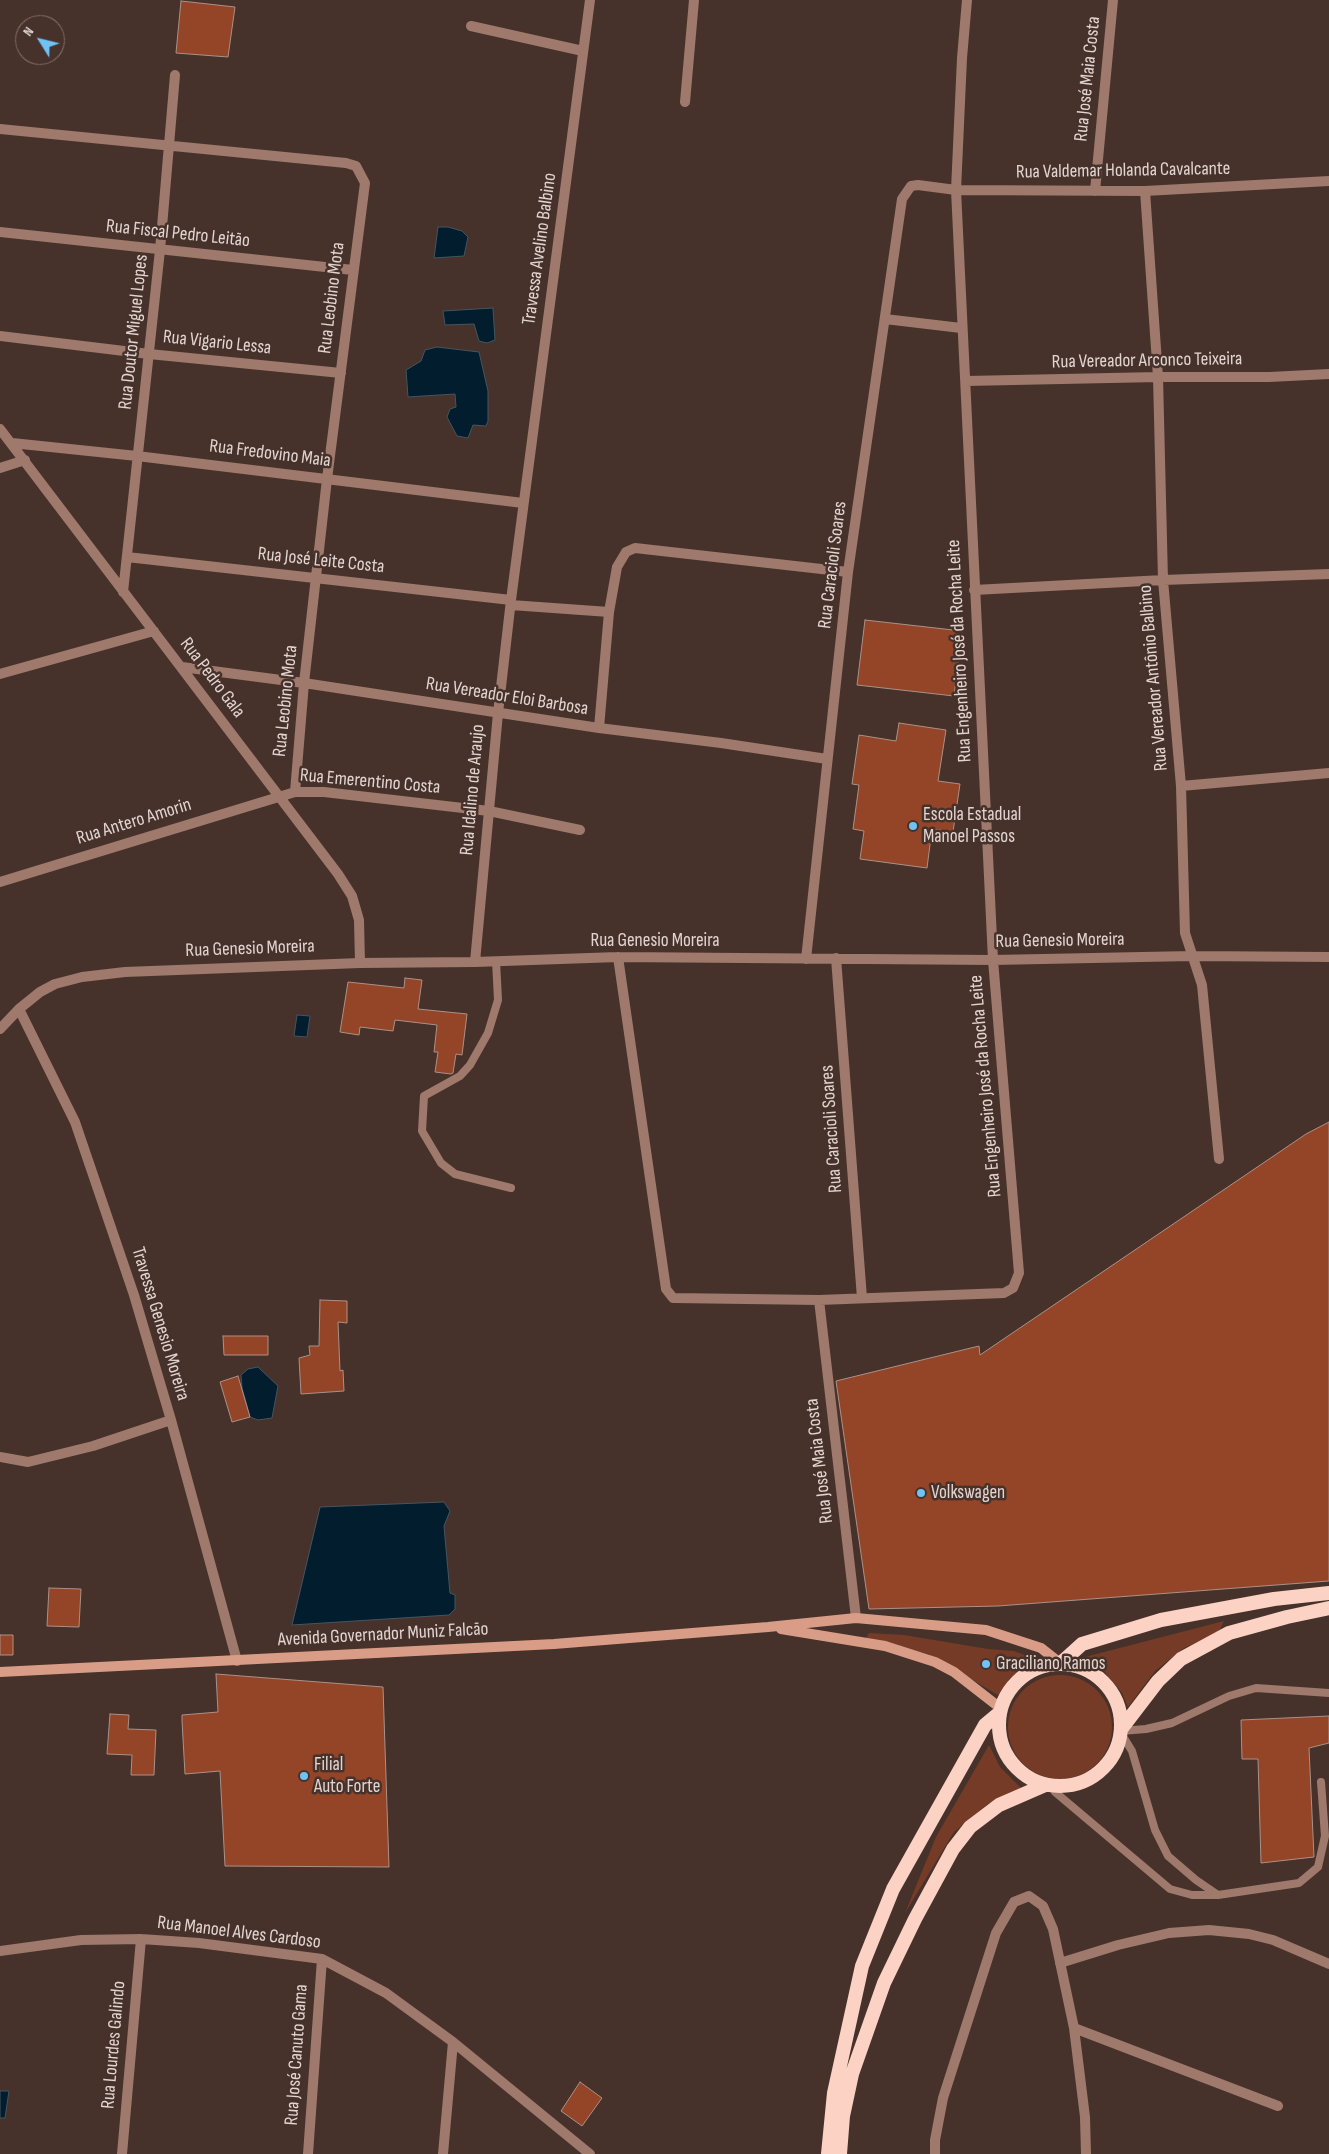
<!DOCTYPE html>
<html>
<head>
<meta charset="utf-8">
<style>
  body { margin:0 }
  #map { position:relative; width:1329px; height:2154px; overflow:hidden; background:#46322b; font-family:"Sofia Sans Condensed",sans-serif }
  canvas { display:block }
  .north { position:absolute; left:15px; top:15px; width:50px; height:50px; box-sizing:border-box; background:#46322b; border:1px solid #84736d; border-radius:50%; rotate:306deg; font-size:14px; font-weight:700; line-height:20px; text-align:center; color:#e2d4d0 }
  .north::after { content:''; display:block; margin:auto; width:18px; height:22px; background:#70c1f4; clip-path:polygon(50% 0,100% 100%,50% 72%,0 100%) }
</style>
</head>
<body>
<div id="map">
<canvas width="1329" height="2154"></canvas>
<div class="north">N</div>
</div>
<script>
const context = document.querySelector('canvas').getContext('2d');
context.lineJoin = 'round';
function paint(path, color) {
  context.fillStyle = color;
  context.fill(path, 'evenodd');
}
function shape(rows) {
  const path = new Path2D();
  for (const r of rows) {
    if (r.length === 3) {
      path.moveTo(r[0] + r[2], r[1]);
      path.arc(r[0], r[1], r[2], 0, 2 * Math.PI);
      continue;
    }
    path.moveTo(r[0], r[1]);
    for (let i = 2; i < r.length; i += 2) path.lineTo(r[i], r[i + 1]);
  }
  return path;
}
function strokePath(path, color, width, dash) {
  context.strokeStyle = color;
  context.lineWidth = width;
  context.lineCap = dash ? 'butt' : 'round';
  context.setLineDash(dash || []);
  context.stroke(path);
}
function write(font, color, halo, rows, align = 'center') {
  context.font = font + ' "Sofia Sans Condensed",sans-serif';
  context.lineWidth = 5;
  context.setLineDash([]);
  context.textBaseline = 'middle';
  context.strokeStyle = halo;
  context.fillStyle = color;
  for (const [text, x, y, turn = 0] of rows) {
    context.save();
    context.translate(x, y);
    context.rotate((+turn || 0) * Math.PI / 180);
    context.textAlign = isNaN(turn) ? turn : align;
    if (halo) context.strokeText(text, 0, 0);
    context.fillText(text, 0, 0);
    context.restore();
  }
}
const green = shape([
  [1224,1621,1218,1634,1184,1648,1155,1671,1128,1707,1122,1693,1104,1671,1081,1658],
  [869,1633,904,1635,988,1649,1014,1651,1038,1660,1010,1678,998,1695,928,1654,866,1638],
  [1060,1727,52],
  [989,1745,1000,1767,1022,1789,988,1804,954,1832,905,1913,936,1837]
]);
const water = shape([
  [438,227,448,227,462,231,468,237,464,256,434,258,438,227],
  [493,308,495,340,487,343,479,341,474,324,445,325,443,311,493,308],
  [437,347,479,352,488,391,488,421,486,426,473,425,468,438,457,436,447,417,450,409,456,407,455,394,408,397,406,370,421,361,425,350,437,347],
  [297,1015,310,1016,307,1037,294,1036,297,1015],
  [258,1367,278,1386,272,1418,258,1420,250,1417,242,1388,241,1375,248,1369,258,1367],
  [444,1502,450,1511,444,1526,450,1593,455,1595,455,1609,449,1615,292,1625,320,1507,444,1502],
  [0,2091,9,2091,5,2118,0,2118,0,2091]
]);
const building = shape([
  [181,1,235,7,228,57,176,53,181,1],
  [865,620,962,631,954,696,857,685,865,620],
  [899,723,946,730,938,781,960,784,953,832,932,829,927,868,860,859,864,831,853,829,859,785,852,784,859,735,896,741,899,723],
  [405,978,422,980,418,1009,467,1014,462,1055,456,1054,453,1073,451,1074,435,1072,438,1052,434,1052,437,1025,395,1020,393,1031,360,1027,359,1035,340,1032,348,982,404,988,405,978],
  [1329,1122,1329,1581,998,1606,869,1609,836,1381,979,1346,980,1355,1306,1134,1329,1122],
  [320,1300,347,1301,347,1323,338,1322,340,1371,343,1370,344,1391,301,1394,299,1358,310,1355,309,1346,319,1346,320,1300],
  [223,1336,268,1336,268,1355,224,1355,223,1336],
  [238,1376,250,1417,232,1422,220,1382,238,1376],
  [49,1588,81,1589,79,1627,47,1626,49,1588],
  [0,1635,13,1635,13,1655,0,1655,0,1635],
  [216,1674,383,1687,389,1867,225,1866,220,1771,185,1774,182,1721,182,1715,218,1712,216,1674],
  [110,1714,129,1715,128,1729,156,1730,154,1775,131,1775,132,1755,107,1754,110,1714],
  [1329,1716,1329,1743,1309,1748,1314,1857,1261,1863,1258,1759,1242,1759,1241,1720,1329,1716],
  [580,2082,602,2098,582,2126,561,2111,580,2082]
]);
const service = shape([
  [496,961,498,1000,488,1033,470,1065,460,1076,424,1096,422,1131,441,1163,455,1174,511,1188],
  [1121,1731,1146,1729,1172,1723,1229,1696,1256,1688,1329,1693],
  [1121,1733,1132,1751,1155,1830,1168,1856,1196,1880,1218,1895],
  [1052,1786,1055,1792,1170,1889,1192,1895,1218,1895,1299,1883,1318,1867,1325,1836,1321,1782]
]);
const minor = shape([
  [471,26,583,51],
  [685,102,694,0],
  [0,129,346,163,356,166,365,183,327,479,304,683,295,792],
  [1095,191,1113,0],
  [1145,191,1158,377,1163,580,1181,786,1185,933,1202,985,1219,1159],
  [0,232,353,270],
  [885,319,961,328],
  [0,336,149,354,341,373],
  [966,381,1158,377,1269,377,1329,374],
  [0,429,338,874,352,896,359,920,360,963],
  [12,443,137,456,523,503],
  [0,468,25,460],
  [127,557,511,600],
  [974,590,1163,580,1329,574],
  [123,592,160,250,175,75],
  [511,605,609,612],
  [182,667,304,683,599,728,721,743,827,759],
  [0,674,154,631],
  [599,728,609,612,617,567,626,552,635,548,848,572],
  [1181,786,1329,773],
  [0,882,295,792,324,792,489,811,580,830],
  [618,957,666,1289,673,1298,819,1300,1004,1293,1013,1288,1019,1273,993,960,956,190,962,58,967,0],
  [836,958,862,1298],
  [806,959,848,572,902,199,911,186,918,185,956,190,1145,191,1329,181],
  [475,962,498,713,511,600,590,0],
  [19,1009,75,1122,134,1295,171,1420,237,1661],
  [0,1029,19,1009,40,992,55,984,82,977,125,972,360,963,475,962,618,957,993,960,1192,956,1329,957],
  [819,1300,856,1618],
  [0,1457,28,1462,93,1446,171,1420],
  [0,1951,81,1940,141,1939,199,1943,322,1959,386,1993,453,2042,590,2154],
  [1060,1963,1118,1945,1169,1933,1209,1930,1249,1934,1273,1940,1329,1964],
  [1074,2028,1278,2106],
  [122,2154,141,1939],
  [308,2154,322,1959],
  [443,2154,453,2042],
  [935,2154,935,2140,943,2098,996,1933,1014,1902,1029,1896,1043,1906,1053,1929,1074,2028,1085,2117,1086,2154]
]);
const secondary = shape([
  [781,1629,885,1646,935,1662,954,1672,999,1707],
  [0,1672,554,1644,768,1627,856,1618,986,1630,1041,1648,1060,1663]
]);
const trunk = shape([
  [1061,1663,1082,1644,1161,1620,1274,1599,1329,1593],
  [1060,1725,61],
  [1122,1728,1158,1681,1181,1659,1229,1633,1287,1617,1329,1608],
  [828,2154,834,2093,862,1966,893,1889,985,1725,997,1715],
  [840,2154,843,2116,852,2074,884,1983,915,1919,953,1849,970,1827,999,1805,1045,1785]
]);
const markers = [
  [913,826,5,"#70c1f4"],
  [921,1493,5,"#70c1f4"],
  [986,1664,5,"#70c1f4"],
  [304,1776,5,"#70c1f4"]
];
const streetNames = [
  ["Rua José Maia Costa",1088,79,-84],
  ["Rua Valdemar Holanda Cavalcante",1123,171,-1],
  ["Rua Fiscal Pedro Leitão",178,234,6],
  ["Travessa Avelino Balbino",540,249,-82],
  ["Rua Leobino Mota",332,298,-83],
  ["Rua Doutor Miguel Lopes",134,332,-84],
  ["Rua Vigario Lessa",217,343,6],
  ["Rua Vereador Arconco Teixeira",1147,361,-1],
  ["Rua Fredovino Maia",270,454,7],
  ["Rua José Leite Costa",321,561,6],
  ["Rua Caracioli Soares",833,565,-83],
  ["Rua Engenheiro José da Rocha Leite",960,651,-93],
  ["Rua Pedro Gala",212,678,53],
  ["Rua Vereador Antônio Balbino",1154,678,-95],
  ["Rua Vereador Eloi Barbosa",507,697,9],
  ["Rua Leobino Mota",286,701,-84],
  ["Rua Emerentino Costa",370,782,5],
  ["Rua Idalino de Araujo",473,790,-85],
  ["Rua Antero Amorin",134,822,-17],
  ["Rua Genesio Moreira",655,941],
  ["Rua Genesio Moreira",1060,941,-1],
  ["Rua Genesio Moreira",250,949,-2],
  ["Rua Engenheiro José da Rocha Leite",986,1086,-95],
  ["Rua Caracioli Soares",832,1129,-94],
  ["Travessa Genesio Moreira",160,1324,73],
  ["Rua José Maia Costa",820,1461,-97],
  ["Avenida Governador Muniz Falcão",383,1635,-3],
  ["Rua Manoel Alves Cardoso",239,1933,7],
  ["Rua Lourdes Galindo",114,2045,-85],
  ["Rua José Canuto Gama",297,2055,-86]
];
const poiNames = [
  ["Escola Estadual",923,815],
  ["Manoel Passos",923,837],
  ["Volkswagen",931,1493],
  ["Graciliano Ramos",996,1664],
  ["Filial",314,1765],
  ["Auto Forte",314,1787]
];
paint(green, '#753b26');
paint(water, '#021e2e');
strokePath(water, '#45555f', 1);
paint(building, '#954527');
strokePath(building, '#aa9189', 1);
strokePath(service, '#9f796b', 8);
strokePath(minor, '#9f796b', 10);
strokePath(secondary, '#d99d87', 10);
strokePath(trunk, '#fbd2c4', 14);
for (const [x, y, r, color] of markers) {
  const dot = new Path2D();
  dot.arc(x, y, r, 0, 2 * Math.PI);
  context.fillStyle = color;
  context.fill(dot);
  strokePath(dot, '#46322b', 2);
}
write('19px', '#e2d4d0', '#46322b', streetNames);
write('19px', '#e2d4d0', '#46322b', poiNames, 'left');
</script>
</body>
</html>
